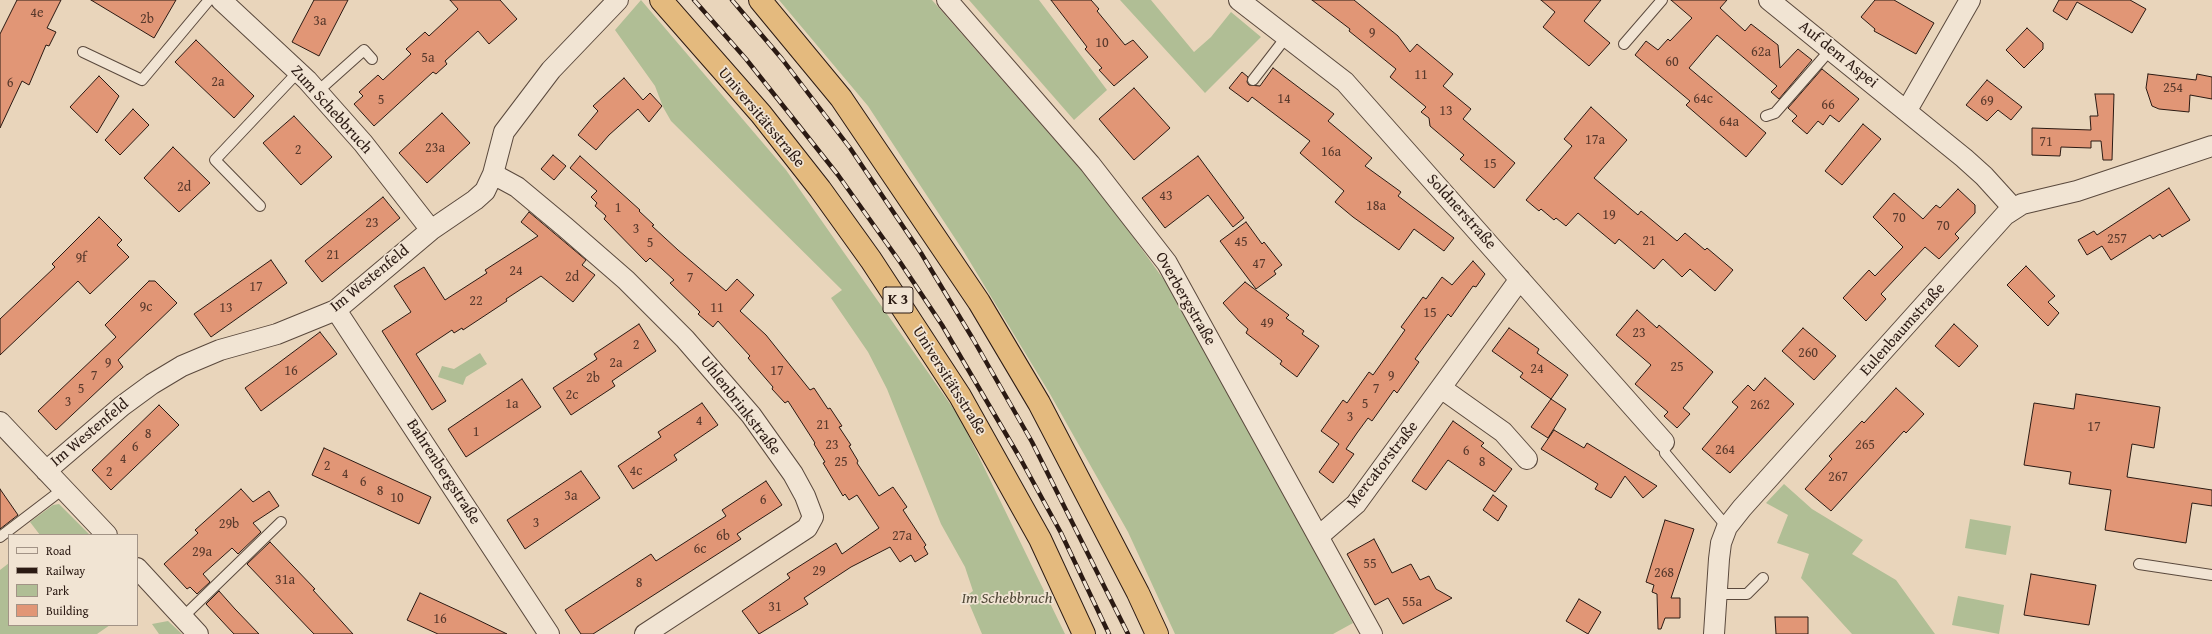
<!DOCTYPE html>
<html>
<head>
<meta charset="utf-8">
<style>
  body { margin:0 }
  #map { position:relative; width:2212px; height:634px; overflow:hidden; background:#e9d5bb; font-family:"Gentium Book Plus",serif }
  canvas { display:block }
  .legend { position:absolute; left:8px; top:534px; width:130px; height:92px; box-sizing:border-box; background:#f1e4d3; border:1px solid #a29386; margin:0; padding:5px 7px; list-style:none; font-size:12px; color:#2b1a13 }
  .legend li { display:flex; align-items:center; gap:8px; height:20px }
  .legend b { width:20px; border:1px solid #a29386 }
</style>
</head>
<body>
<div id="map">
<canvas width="2212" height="634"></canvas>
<ul class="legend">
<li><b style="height:5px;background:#f1e4d3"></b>Road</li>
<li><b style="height:5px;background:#2b1a13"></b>Railway</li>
<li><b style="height:11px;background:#b0be95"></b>Park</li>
<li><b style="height:11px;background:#e19676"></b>Building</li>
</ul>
</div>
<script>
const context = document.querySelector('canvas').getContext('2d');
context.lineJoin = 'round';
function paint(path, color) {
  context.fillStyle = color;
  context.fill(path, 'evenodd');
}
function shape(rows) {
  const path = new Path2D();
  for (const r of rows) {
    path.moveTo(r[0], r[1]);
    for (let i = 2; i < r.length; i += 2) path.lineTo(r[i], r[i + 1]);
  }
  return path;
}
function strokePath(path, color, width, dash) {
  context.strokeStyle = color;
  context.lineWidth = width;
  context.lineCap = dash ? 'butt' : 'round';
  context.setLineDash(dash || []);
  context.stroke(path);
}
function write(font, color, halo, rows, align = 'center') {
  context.font = font + ' "Gentium Book Plus",serif';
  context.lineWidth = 3.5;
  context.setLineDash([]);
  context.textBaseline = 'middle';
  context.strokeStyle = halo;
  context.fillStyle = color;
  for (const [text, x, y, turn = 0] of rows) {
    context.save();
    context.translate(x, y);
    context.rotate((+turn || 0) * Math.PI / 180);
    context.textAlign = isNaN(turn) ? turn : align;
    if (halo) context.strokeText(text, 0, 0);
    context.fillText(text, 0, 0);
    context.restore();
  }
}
const green = shape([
  [641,0,786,170,960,418,1065,634,982,634,966,596,973,591,965,567,941,524,887,389,868,352,831,298,842,290,671,121,663,107,655,86,615,30],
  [779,0,932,0,1102,194,1172,291,1239,407,1353,623,1333,634,1175,634,1128,532,1050,394,964,252,868,106],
  [969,0,1039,0,1107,90,1074,120],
  [1120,0,1151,0,1194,52,1211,37,1231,12,1261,37,1205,93],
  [480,353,487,364,466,377,463,385,438,377,442,366,454,369],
  [1784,484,1812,509,1863,540,1852,554,1896,580,1935,634,1852,634,1801,578,1809,554,1777,543,1788,515,1766,503],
  [59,504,90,535,40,535,30,522,53,505],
  [1970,519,2011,526,2006,555,1965,548],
  [9,563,9,625,110,625,97,634,0,634,0,570],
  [1958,596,2004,605,1999,634,1952,625],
  [168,621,182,634,159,634,152,624]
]);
const building = shape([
  [17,0,61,0,47,28,56,32,49,46,46,45,29,85,22,81,0,128,0,34,17,0],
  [91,0,176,0,154,38,91,0],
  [314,0,348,0,319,56,292,42,314,0],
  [450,0,500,0,517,19,489,44,478,31,445,61,447,64,436,74,433,72,374,126,354,104,363,96,359,92,378,75,383,80,411,54,406,49,425,32,429,36,458,9,450,0],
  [1051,0,1091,0,1099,9,1097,11,1125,45,1133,40,1148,57,1114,86,1099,70,1102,68,1085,49,1087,47,1051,0],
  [1312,0,1354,0,1398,36,1410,52,1417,44,1453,74,1443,86,1471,109,1463,119,1515,163,1494,188,1460,159,1464,155,1430,126,1429,118,1421,112,1426,107,1390,77,1396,69,1349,31,1350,29,1312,0],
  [1541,0,1601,0,1584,21,1610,43,1589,66,1543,27,1555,12,1541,0],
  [1671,0,1727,0,1720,8,1745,31,1751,24,1778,45,1780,68,1798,49,1812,60,1779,99,1771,92,1777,86,1717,35,1689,68,1766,133,1746,157,1686,105,1690,101,1635,55,1646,41,1658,50,1668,39,1670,41,1692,18,1671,0],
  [1875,0,1894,0,1934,23,1916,54,1874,31,1875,29,1861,17,1875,0],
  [2059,0,2130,0,2146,9,2132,33,2077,2,2067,20,2053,11,2059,0],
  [2027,28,2043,43,2043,49,2024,68,2006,50,2027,28],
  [196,40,254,96,234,118,175,62,196,40],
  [1273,68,1334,114,1328,121,1372,158,1365,166,1401,192,1398,196,1454,238,1444,251,1414,229,1399,250,1353,217,1335,202,1344,191,1300,153,1310,141,1252,97,1248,102,1229,88,1242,72,1248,77,1247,82,1249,85,1260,86,1273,68],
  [1822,69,1859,99,1839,122,1830,115,1823,125,1818,121,1807,134,1792,121,1797,116,1788,108,1822,69],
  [2148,74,2196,80,2197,74,2212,77,2212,99,2190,95,2189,112,2159,109,2152,106,2146,88,2148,74],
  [99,76,119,96,97,133,70,107,99,76],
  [624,78,643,100,650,93,662,106,649,122,638,109,609,135,596,150,578,135,598,111,593,106,624,78],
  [1987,80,2022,107,2011,120,1998,110,1987,121,1966,105,1987,80],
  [1134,88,1170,128,1134,160,1099,119,1134,88],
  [2095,94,2114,94,2112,160,2103,160,2101,141,2091,141,2091,148,2061,147,2060,156,2032,155,2032,128,2091,130,2090,116,2098,116,2095,94],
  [1591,107,1627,140,1594,178,1638,215,1641,211,1677,241,1685,233,1705,250,1707,248,1733,270,1715,291,1690,269,1682,277,1663,259,1654,269,1619,239,1615,244,1578,213,1566,226,1556,218,1554,220,1541,209,1539,211,1526,200,1572,146,1564,139,1591,107],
  [133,109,149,125,120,155,105,140,133,109],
  [442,113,470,143,427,183,399,153,442,113],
  [294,116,332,157,301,185,263,143,294,116],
  [1863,124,1881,139,1842,185,1825,171,1863,124],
  [173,147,210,183,179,212,144,178,173,147],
  [553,155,566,166,554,180,541,169,553,155],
  [580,156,640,210,639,211,654,225,652,226,678,250,726,291,737,279,754,295,740,311,766,335,810,390,814,388,828,409,830,408,842,426,839,427,851,445,849,446,858,461,857,463,879,496,893,487,907,507,903,510,926,545,924,547,928,554,915,562,911,555,900,562,890,547,851,567,804,598,808,604,759,634,742,611,790,578,787,574,836,543,842,554,879,528,857,495,849,500,845,494,843,496,823,463,825,462,814,444,815,443,788,401,785,403,772,389,773,387,748,358,750,356,718,321,713,327,698,314,700,312,670,283,674,280,650,258,646,262,604,219,606,216,595,206,597,203,591,197,597,191,570,168,580,156],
  [1198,156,1244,218,1233,227,1208,195,1165,228,1142,198,1198,156],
  [2169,188,2190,220,2162,237,2160,234,2153,239,2150,235,2111,260,2102,246,2087,255,2078,240,2094,231,2097,235,2169,188],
  [1958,189,1975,205,1975,213,1955,234,1959,238,1939,259,1925,247,1881,294,1886,299,1866,321,1843,298,1869,270,1875,276,1903,247,1873,217,1894,193,1923,219,1936,205,1940,208,1958,189],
  [383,197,400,218,322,282,305,261,383,197],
  [529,212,586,260,582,265,595,275,573,302,541,276,506,299,507,301,463,330,462,328,454,333,452,330,416,354,446,401,432,410,382,331,411,312,394,286,424,267,445,300,487,273,485,270,538,236,521,222,529,212],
  [99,217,122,240,117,245,129,257,90,294,78,281,0,355,0,319,55,267,52,264,99,217],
  [1246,222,1262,244,1264,242,1282,265,1274,271,1276,274,1256,289,1220,241,1246,222],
  [271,260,287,283,211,337,194,314,271,260],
  [1473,261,1485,274,1476,287,1473,286,1451,317,1448,314,1415,359,1419,362,1397,393,1394,390,1372,421,1368,418,1357,433,1346,449,1354,454,1333,483,1319,472,1339,444,1321,431,1343,400,1347,403,1369,372,1373,375,1405,330,1401,327,1423,297,1426,299,1442,277,1452,285,1473,261],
  [2026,266,2055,296,2048,302,2059,313,2048,326,2007,285,2026,266],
  [149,281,155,281,177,303,118,360,123,367,56,430,38,411,116,337,105,325,149,281],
  [1245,282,1289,315,1286,318,1304,331,1302,334,1319,346,1297,377,1280,364,1282,361,1246,333,1248,329,1239,321,1223,303,1245,282],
  [1637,310,1657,328,1659,325,1713,372,1683,408,1690,414,1677,428,1664,416,1668,412,1635,384,1651,365,1616,335,1637,310],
  [639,324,656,351,612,381,615,386,571,415,553,388,597,359,594,354,639,324],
  [1954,324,1978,346,1959,367,1935,346,1954,324],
  [1509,328,1539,349,1537,353,1568,375,1551,399,1520,377,1523,373,1492,351,1509,328],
  [1803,328,1836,356,1814,380,1782,351,1803,328],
  [320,332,337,354,261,411,245,388,320,332],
  [1765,378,1794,404,1730,473,1702,449,1738,407,1732,402,1748,385,1754,391,1765,378],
  [522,379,541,407,466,457,448,429,522,379],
  [1896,388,1924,414,1906,433,1904,431,1831,511,1805,489,1832,459,1829,456,1862,421,1864,423,1896,388],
  [2076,394,2160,407,2154,448,2132,444,2127,477,2212,490,2212,506,2192,503,2186,543,2105,530,2111,490,2069,484,2071,472,2024,465,2034,403,2074,409,2076,394],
  [1551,399,1566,409,1548,438,1531,427,1551,399],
  [702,403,718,425,674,455,677,460,633,489,618,466,661,437,658,432,702,403],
  [159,405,179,425,111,490,92,470,159,405],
  [1453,421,1484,443,1481,446,1512,469,1495,492,1448,460,1426,490,1412,481,1453,421],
  [1554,430,1584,448,1587,443,1657,486,1643,498,1625,476,1611,498,1595,489,1598,484,1541,449,1554,430],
  [324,448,431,497,419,524,312,475,324,448],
  [581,471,600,498,525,549,507,520,581,471],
  [766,481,782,505,737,534,741,539,593,634,581,634,565,610,651,554,656,561,726,516,722,510,766,481],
  [0,489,18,515,0,529,0,489],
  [241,489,253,502,269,491,279,506,253,523,261,532,238,554,232,548,203,574,210,582,197,594,190,587,187,589,164,564,198,533,195,530,241,489],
  [1493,495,1507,506,1498,521,1483,510,1493,495],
  [1665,520,1694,529,1671,598,1680,598,1680,618,1665,618,1661,629,1658,629,1657,594,1652,592,1654,585,1646,582,1665,520],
  [1374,539,1392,573,1411,564,1420,580,1429,576,1436,589,1452,598,1403,624,1388,598,1375,605,1347,554,1374,539],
  [270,542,315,589,313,590,353,634,314,634,247,564,270,542],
  [2031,574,2096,585,2089,625,2024,615,2031,574],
  [219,591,235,609,259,634,234,634,206,604,219,591],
  [420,593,472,617,507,634,438,634,407,620,420,593],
  [1579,599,1601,612,1588,634,1566,621,1579,599],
  [1775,617,1808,617,1808,634,1776,634,1775,617]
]);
const service = shape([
  [1624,44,1662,0],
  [83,52,142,80,209,0],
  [1253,80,1287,36],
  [317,92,364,50,372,59],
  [1766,116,1775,113,1831,49],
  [260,206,215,160,298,72],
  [1664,442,1665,453,1727,527],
  [0,537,63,489],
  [2139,564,2212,575],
  [1716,594,1747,594,1763,578],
  [183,617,281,522]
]);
const minor = shape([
  [221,0,307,80,363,143,431,230],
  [947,0,1090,164,1167,263,1372,634],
  [1239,0,1345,82,1664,442],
  [1769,0,1964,158,1984,176,2014,209],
  [1907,110,1970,0],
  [493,174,517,187,565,227,626,280,685,339,751,415,793,474,805,496,813,517,807,528,645,634],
  [336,310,549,634],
  [1441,388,1503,432,1527,459],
  [0,422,107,535],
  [46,471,122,406,152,384,182,366,220,350,277,334,336,310,431,230,475,200,485,191,493,174,504,132,551,70,618,0],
  [1319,536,1356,504,1520,279],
  [137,568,198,634],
  [1714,634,1719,559,1721,543,1727,527,1742,508,2005,215,2022,204,2077,191,2212,146]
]);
const trunk = shape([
  [661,0,761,114,820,189,871,260,960,396,1040,539,1084,634],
  [760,0,841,98,979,302,1039,403,1138,593,1157,634]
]);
const rail = shape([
  [694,0,746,59,838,175,900,262,942,325,1020,458,1061,533,1109,634],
  [732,0,782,59,850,148,921,253,973,339,1032,442,1128,634]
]);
const numberNames = [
  ["4e",37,13],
  ["2b",147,19],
  ["3a",320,21],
  ["9",1372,33],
  ["10",1102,43],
  ["62a",1761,52],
  ["5a",428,58],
  ["60",1672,62],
  ["11",1421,75],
  ["2a",218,82],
  ["6",10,83],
  ["254",2173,88],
  ["14",1284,99],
  ["64c",1703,99],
  ["5",381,100],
  ["69",1987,101],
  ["66",1828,105],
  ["13",1446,111],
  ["64a",1729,122],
  ["17a",1595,140],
  ["71",2046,142],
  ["23a",435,148],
  ["2",298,150],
  ["16a",1331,152],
  ["15",1490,164],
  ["2d",184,187],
  ["43",1166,196],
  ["18a",1376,206],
  ["1",618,208],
  ["19",1609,215],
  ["70",1899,218],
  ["23",372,223],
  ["70",1943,226],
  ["3",636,229],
  ["257",2117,239],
  ["21",1649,241],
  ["45",1241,242],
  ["5",650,243],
  ["21",333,255],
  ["9f",81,258],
  ["47",1259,264],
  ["24",516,271],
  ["2d",572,277],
  ["7",690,278],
  ["17",256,287],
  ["22",476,301],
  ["9c",146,307],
  ["13",226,308],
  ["11",717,308],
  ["15",1430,313],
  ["49",1267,323],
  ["23",1639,333],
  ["2",636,345],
  ["260",1808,353],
  ["9",108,363],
  ["2a",616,363],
  ["25",1677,367],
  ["24",1537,369],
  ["16",291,371],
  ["17",777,371],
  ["7",94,376],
  ["9",1391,376],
  ["2b",593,378],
  ["5",81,389],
  ["7",1376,389],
  ["2c",572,395],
  ["3",68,402],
  ["1a",512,404],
  ["5",1365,404],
  ["262",1760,405],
  ["3",1350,417],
  ["4",699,421],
  ["21",823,425],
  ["17",2094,427],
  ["1",476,432],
  ["8",148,434],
  ["23",832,445],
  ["265",1865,445],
  ["6",135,447],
  ["264",1725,450],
  ["6",1466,451],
  ["4",123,459],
  ["25",841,462],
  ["8",1482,462],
  ["2",327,466],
  ["4c",636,471],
  ["2",109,472],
  ["4",345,474],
  ["267",1838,477],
  ["6",363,482],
  ["8",380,491],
  ["3a",571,496],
  ["10",397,498],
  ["6",763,500],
  ["3",536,523],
  ["29b",229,524],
  ["6b",723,536],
  ["27a",902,536],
  ["6c",700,549],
  ["29a",202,552],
  ["55",1370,564],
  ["29",819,571],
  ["268",1664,573],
  ["31a",285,580],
  ["8",639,583],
  ["55a",1412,602],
  ["31",775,607],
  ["16",440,619]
];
const shields = [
  [898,300,30]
];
const shieldNames = [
  ["K 3",898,300]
];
const streetNames = [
  ["Auf dem Aspei",1838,55,39],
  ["Zum Schebbruch",331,110,48],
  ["Universitätsstraße",761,118,50],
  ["Soldnerstraße",1461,212,48],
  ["Im Westenfeld",370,279,-39],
  ["Overbergstraße",1185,299,60],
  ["Eulenbaumstraße",1903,330,-48],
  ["Universitätsstraße",949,381,58],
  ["Uhlenbrinkstraße",740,406,52],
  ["Im Westenfeld",90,433,-40],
  ["Mercatorstraße",1383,465,-52],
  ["Bahrenbergstraße",443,472,57]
];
const parkNames = [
  ["Im Schebbruch",1007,599]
];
paint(green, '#b0be95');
paint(building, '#e19676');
strokePath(building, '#2b1a13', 1);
strokePath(service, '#5a493d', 12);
strokePath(minor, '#5a493d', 22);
strokePath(trunk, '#2b1a13', 24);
strokePath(service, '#f1e4d3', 10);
strokePath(minor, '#f1e4d3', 20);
strokePath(trunk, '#e4ba7e', 22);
strokePath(rail, '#2b1a13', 4.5);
strokePath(rail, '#f1e4d3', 3, [9]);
write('14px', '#58392c', null, numberNames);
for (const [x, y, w] of shields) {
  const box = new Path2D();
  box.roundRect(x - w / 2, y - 13, w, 26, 3);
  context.fillStyle = '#f1e4d3';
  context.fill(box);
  strokePath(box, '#2b1a13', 1);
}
write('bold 15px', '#2b1a13', null, shieldNames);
write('16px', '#2b1a13', '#f1e4d3', streetNames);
write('italic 16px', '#534b3a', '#f1e4d3', parkNames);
</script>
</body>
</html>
